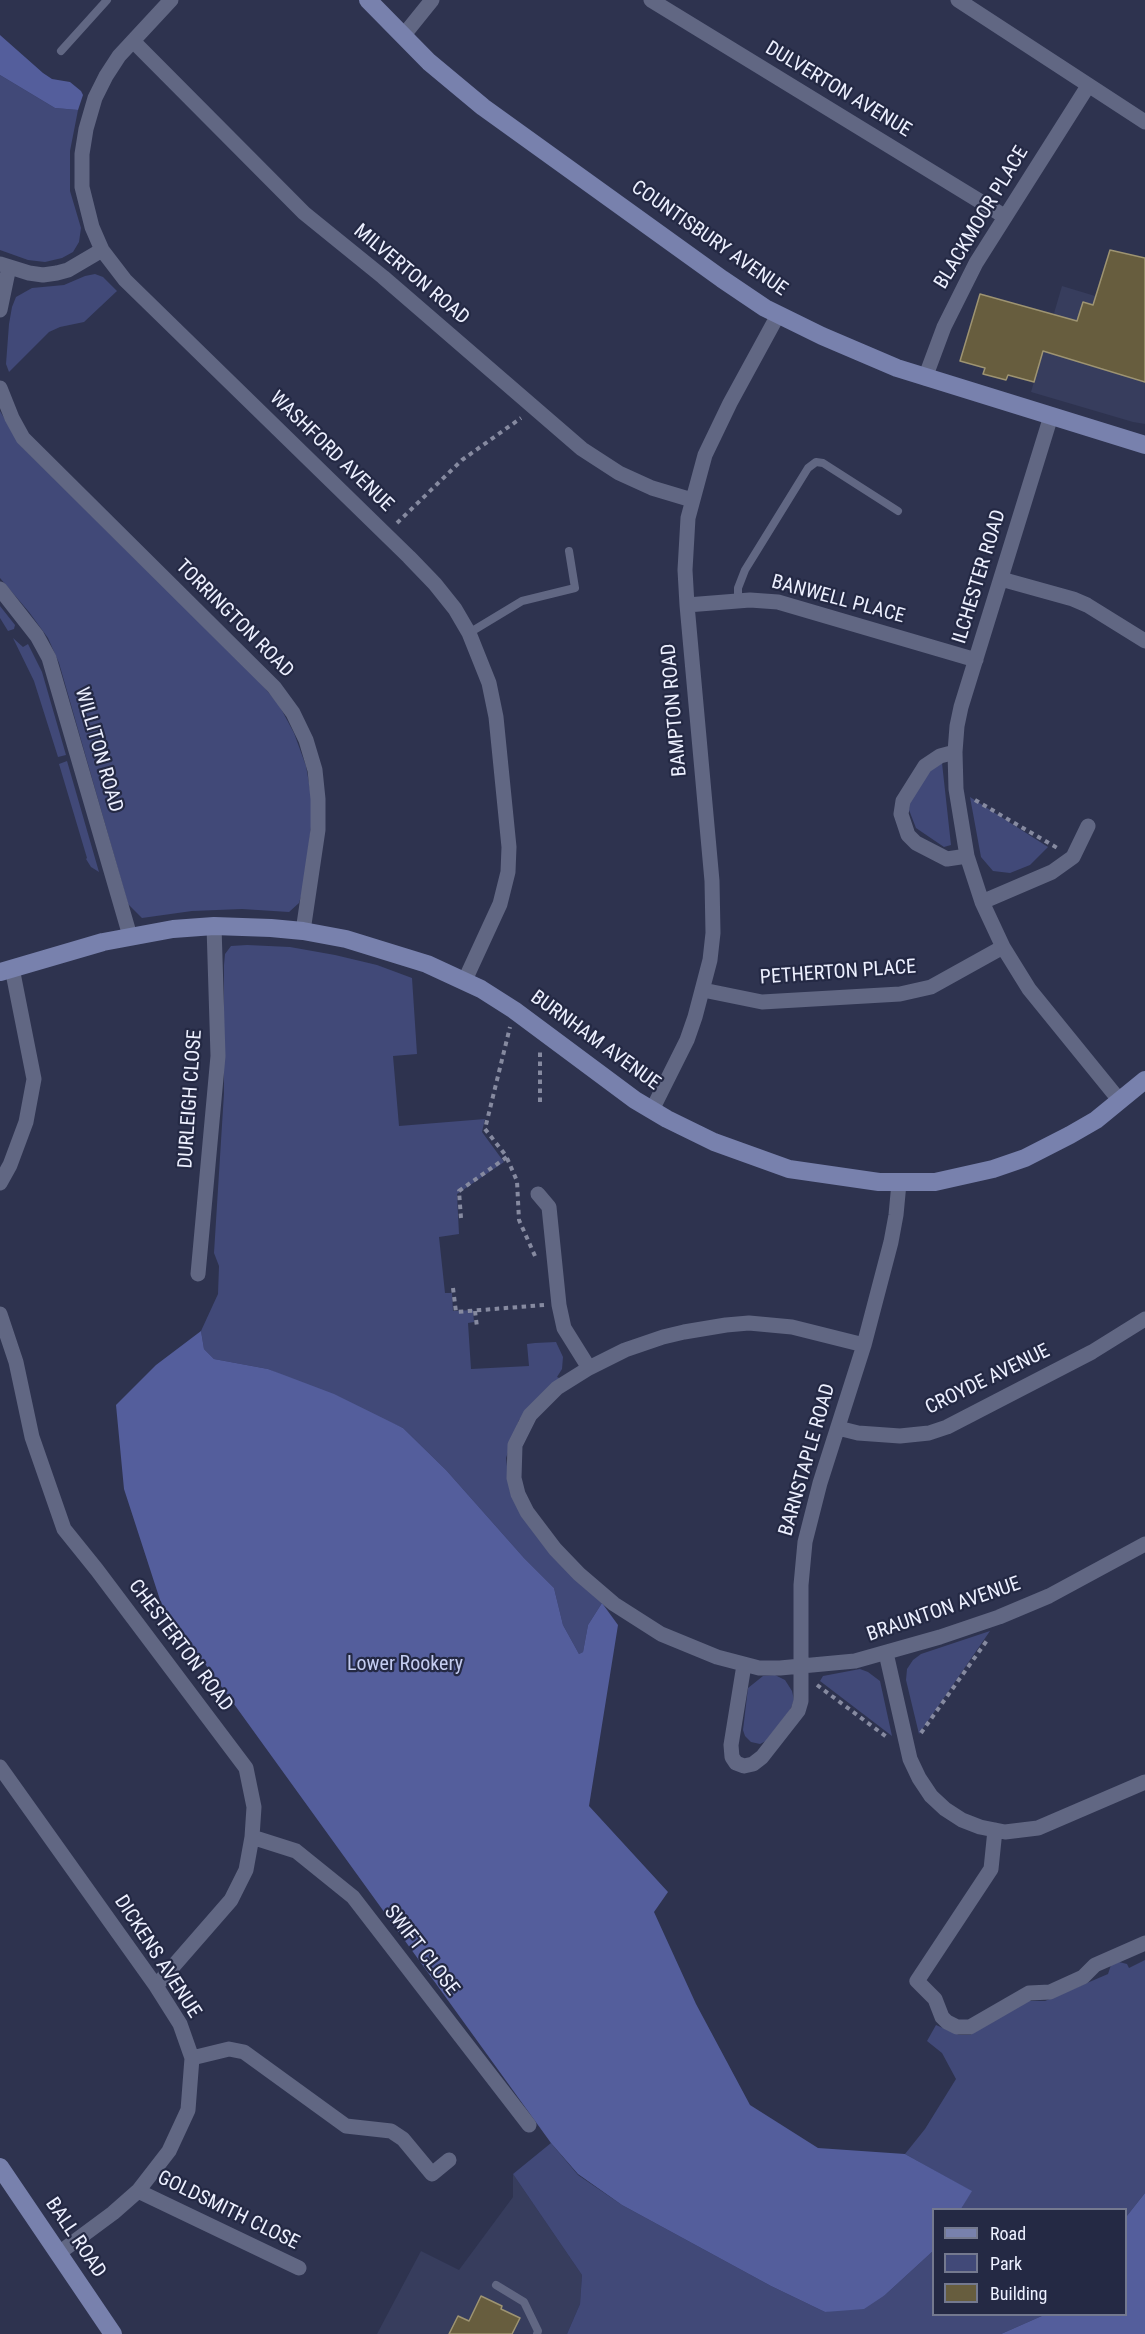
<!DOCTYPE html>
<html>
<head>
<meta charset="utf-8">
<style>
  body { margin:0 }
  #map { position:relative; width:1145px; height:2334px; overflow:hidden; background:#2e334f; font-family:"Roboto Condensed",sans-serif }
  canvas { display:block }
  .legend { position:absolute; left:932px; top:2208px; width:195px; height:108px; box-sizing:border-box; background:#242944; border:2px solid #74798f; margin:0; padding:8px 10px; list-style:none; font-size:18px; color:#edf0ff }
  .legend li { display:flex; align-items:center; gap:12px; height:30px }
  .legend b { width:30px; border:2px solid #74798f }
</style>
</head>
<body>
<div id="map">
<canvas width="1145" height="2334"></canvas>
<ul class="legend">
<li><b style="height:8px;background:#7881ad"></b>Road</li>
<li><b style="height:16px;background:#414978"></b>Park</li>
<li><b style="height:16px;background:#675d3e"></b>Building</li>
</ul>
</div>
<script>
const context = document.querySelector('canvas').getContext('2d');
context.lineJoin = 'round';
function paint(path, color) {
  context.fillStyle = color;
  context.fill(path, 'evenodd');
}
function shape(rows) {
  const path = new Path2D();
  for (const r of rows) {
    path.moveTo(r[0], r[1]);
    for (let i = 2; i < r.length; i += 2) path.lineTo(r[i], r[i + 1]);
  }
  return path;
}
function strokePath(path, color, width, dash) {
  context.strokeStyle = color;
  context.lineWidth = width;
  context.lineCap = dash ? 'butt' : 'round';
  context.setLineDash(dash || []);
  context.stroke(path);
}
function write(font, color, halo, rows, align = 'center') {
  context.font = font + ' "Roboto Condensed",sans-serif';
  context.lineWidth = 4.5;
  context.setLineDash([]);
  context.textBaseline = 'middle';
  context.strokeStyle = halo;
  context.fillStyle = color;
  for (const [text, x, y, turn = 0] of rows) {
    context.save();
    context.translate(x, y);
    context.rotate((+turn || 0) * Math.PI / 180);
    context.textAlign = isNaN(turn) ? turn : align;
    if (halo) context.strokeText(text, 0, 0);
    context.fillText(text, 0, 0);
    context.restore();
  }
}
const built = shape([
  [1062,286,1145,311,1145,424,1133,422,1031,392],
  [513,2174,582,2275,580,2304,567,2334,377,2334,421,2251,459,2270,513,2197]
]);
const green = shape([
  [0,75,55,108,78,110,70,151,70,191,81,228,79,242,73,252,62,258,45,262,28,260,0,250],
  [95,274,103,277,117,291,84,322,60,327,49,332,9,372,6,364,9,324,12,307,16,297,32,288,64,285,85,276],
  [0,411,20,445,259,681,279,705,294,733,306,766,312,800,311,827,304,886,299,903,289,912,242,909,192,911,142,918,128,904,59,663,48,638,29,612,0,578],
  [0,606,15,625,14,629,8,631,0,618],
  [13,638,23,647,28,644,42,672,66,755,58,757,34,681],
  [67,761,99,872,91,867,86,859,87,858,59,764],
  [942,763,951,845,944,847,916,828,909,810,910,802,931,767],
  [970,797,1048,847,1030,865,1010,873,993,871,981,857],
  [247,945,290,947,335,955,377,965,412,978,417,1054,393,1056,399,1126,485,1119,482,1132,504,1162,457,1194,459,1234,439,1237,445,1293,452,1293,453,1311,473,1310,474,1322,468,1323,471,1369,529,1366,527,1344,535,1343,556,1342,563,1357,562,1369,557,1377,561,1379,519,1420,506,1458,510,1491,602,1603,588,1625,583,1652,579,1654,563,1625,554,1588,524,1558,446,1470,403,1428,268,1369,214,1359,204,1349,201,1331,218,1294,219,1266,214,1253,224,1093,224,965,225,954,231,946],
  [990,1631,919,1734,906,1680,907,1669,913,1660,921,1654],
  [860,1669,868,1672,880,1681,892,1736,820,1681,823,1676],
  [775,1675,785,1680,792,1691,794,1700,790,1710,766,1741,760,1744,751,1742,745,1736,743,1730,748,1688,763,1676],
  [1145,1960,1145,2193,1126,2217,1126,2210,961,2209,971,2191,905,2154,925,2129,956,2079,942,2053,927,2041,936,2025,959,2035,970,2035,1027,2001,1045,2001,1108,1974,1111,1965,1119,1962,1127,1964,1129,1968],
  [551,2143,578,2175,622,2205,771,2286,825,2312,885,2295,933,2251,934,2314,1044,2315,1001,2334,567,2334,580,2304,582,2275,513,2174]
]);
const forest = shape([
  [0,35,43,73,52,79,70,82,81,91,83,95,78,110,55,108,0,75],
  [201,1331,204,1349,214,1359,268,1369,334,1394,403,1428,446,1470,524,1558,554,1588,563,1625,579,1654,583,1652,588,1625,602,1603,618,1625,589,1806,668,1892,654,1912,696,2004,750,2105,818,2148,905,2154,972,2191,961,2209,934,2210,933,2251,885,2295,864,2309,825,2312,771,2286,622,2205,578,2174,551,2143,161,1603,124,1489,116,1405,156,1365],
  [1145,2193,1145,2334,1001,2334,1044,2315,1126,2314,1126,2217]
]);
const building = shape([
  [1110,250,1145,258,1145,382,1043,351,1034,382,1008,375,1006,380,983,374,985,368,960,361,980,294,1077,321,1083,302,1093,305,1110,250],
  [481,2296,502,2306,501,2309,520,2318,512,2334,449,2334,458,2316,469,2321,481,2296]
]);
const path = shape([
  [397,523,462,460,521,418],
  [975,800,1059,849],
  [540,1102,540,1051],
  [507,1158,517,1181,519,1220,535,1256],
  [461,1218,459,1191,507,1157,485,1129,510,1027],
  [453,1288,456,1312,544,1305],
  [475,1311,477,1327],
  [817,1685,888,1738],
  [921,1733,988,1639]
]);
const lane = shape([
  [61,51,107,0],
  [738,600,738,588,745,570,808,468,816,462,823,463,898,511],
  [469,633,522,601,575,588,569,551],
  [496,2285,524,2302,538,2331,537,2334]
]);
const street = shape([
  [171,0,119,56,106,76,95,98,86,129,82,154,82,187,92,227,102,250,125,280,409,557,435,584,455,609,469,633,489,683,496,717,509,847,508,872,500,904,465,980],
  [651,0,1004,216],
  [958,0,1145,122],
  [403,36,432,0],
  [133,41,304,213,383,277,582,449,619,473,652,488,692,500],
  [0,264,29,273,43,275,57,273,68,270,102,250],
  [0,310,9,267],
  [925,378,944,327,976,263,1088,86],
  [0,388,12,418,23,438,274,687,293,713,306,740,315,770,318,799,318,830,303,931],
  [1051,416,961,707,957,726,955,752,956,789,967,856,982,902,1003,947,1029,989,1120,1101],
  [1001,579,1073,599,1087,605,1145,641],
  [0,589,37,636,49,658,130,936],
  [687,605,750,600,778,602,976,660],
  [955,752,940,756,925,766,903,801,901,814,908,835,916,843,947,859,967,856],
  [982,902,1052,872,1073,857,1088,826],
  [703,990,762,1002,900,994,931,987,1003,947],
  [652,1110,687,1040,695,1017,710,960,713,933,712,881,687,605,685,570,688,518,705,455,730,403,778,315],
  [0,1183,10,1165,26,1122,34,1079,12,968],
  [538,1194,549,1207,559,1305,564,1328,589,1368],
  [198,1274,218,1056,214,926],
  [0,1314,16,1362,32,1437,64,1529,97,1570,246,1768,254,1807,252,1837,246,1870,231,1900,156,1986],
  [864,1345,792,1327,749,1323,726,1325,684,1332,663,1337,625,1350,589,1368,557,1388,530,1415,515,1445,514,1478,518,1494,527,1512,555,1549,579,1574,614,1604,661,1634,717,1657,759,1668,780,1668,855,1661,940,1637,999,1617,1049,1596,1145,1544],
  [838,1428,858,1433,900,1436,929,1433,947,1427,1092,1352,1145,1319],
  [886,1653,910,1759,919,1778,931,1796,945,1809,962,1820,980,1827,1005,1832,1038,1828,1145,1782],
  [744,1665,731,1745,732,1757,736,1763,744,1766,753,1764,762,1757,798,1711,801,1701,801,1585,805,1542,820,1483,864,1345,891,1242,896,1215,899,1183],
  [0,1767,156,1986,180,2024,192,2058,188,2110,169,2151,138,2191,113,2213,59,2253],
  [995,1830,991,1869,917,1981,935,1999,942,2017,947,2022,957,2027,970,2027,1029,1993,1050,1992,1083,1977,1095,1965,1145,1943],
  [252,1837,296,1851,353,1897,529,2125],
  [192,2058,229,2049,244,2052,346,2126,391,2131,403,2139,432,2174,449,2160],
  [138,2191,299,2268]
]);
const secondary = shape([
  [368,0,429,62,483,107,722,279,765,308,822,336,897,368,1145,445],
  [0,972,103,942,173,929,214,926,271,928,303,931,346,939,427,964,481,989,514,1010,635,1100,667,1119,714,1142,789,1169,879,1182,935,1182,993,1169,1025,1158,1070,1135,1096,1120,1145,1080],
  [0,2167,113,2334]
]);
const streetNames = [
  ["DULVERTON AVENUE",838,90,31],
  ["BLACKMOOR PLACE",982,218,-59],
  ["COUNTISBURY AVENUE",709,239,35],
  ["MILVERTON ROAD",411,275,40],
  ["WASHFORD AVENUE",331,452,44],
  ["ILCHESTER ROAD",980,577,-73],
  ["BANWELL PLACE",838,600,15],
  ["TORRINGTON ROAD",234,619,45],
  ["BAMPTON ROAD",675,710,-95],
  ["WILLITON ROAD",98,750,74],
  ["PETHERTON PLACE",838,973,-4],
  ["BURNHAM AVENUE",595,1041,36],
  ["DURLEIGH CLOSE",191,1099,-86],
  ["CROYDE AVENUE",988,1380,-26],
  ["BARNSTAPLE ROAD",808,1460,-74],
  ["BRAUNTON AVENUE",944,1610,-19],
  ["CHESTERTON ROAD",180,1646,53],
  ["SWIFT CLOSE",421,1951,52],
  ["DICKENS AVENUE",157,1957,57],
  ["GOLDSMITH CLOSE",228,2211,26],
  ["BALL ROAD",75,2238,56]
];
const parkNames = [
  ["Lower Rookery",405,1665]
];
paint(built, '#373d5d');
paint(green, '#414978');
paint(forest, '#545e9c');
paint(building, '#675d3e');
strokePath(building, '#9e9472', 1.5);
strokePath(path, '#868aa0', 4, [4.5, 4.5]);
strokePath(lane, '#616783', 8);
strokePath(street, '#616783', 15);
strokePath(secondary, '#7881ad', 18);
write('20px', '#edf0ff', '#242944', streetNames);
write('20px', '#c5cdf1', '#242944', parkNames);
</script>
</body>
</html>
